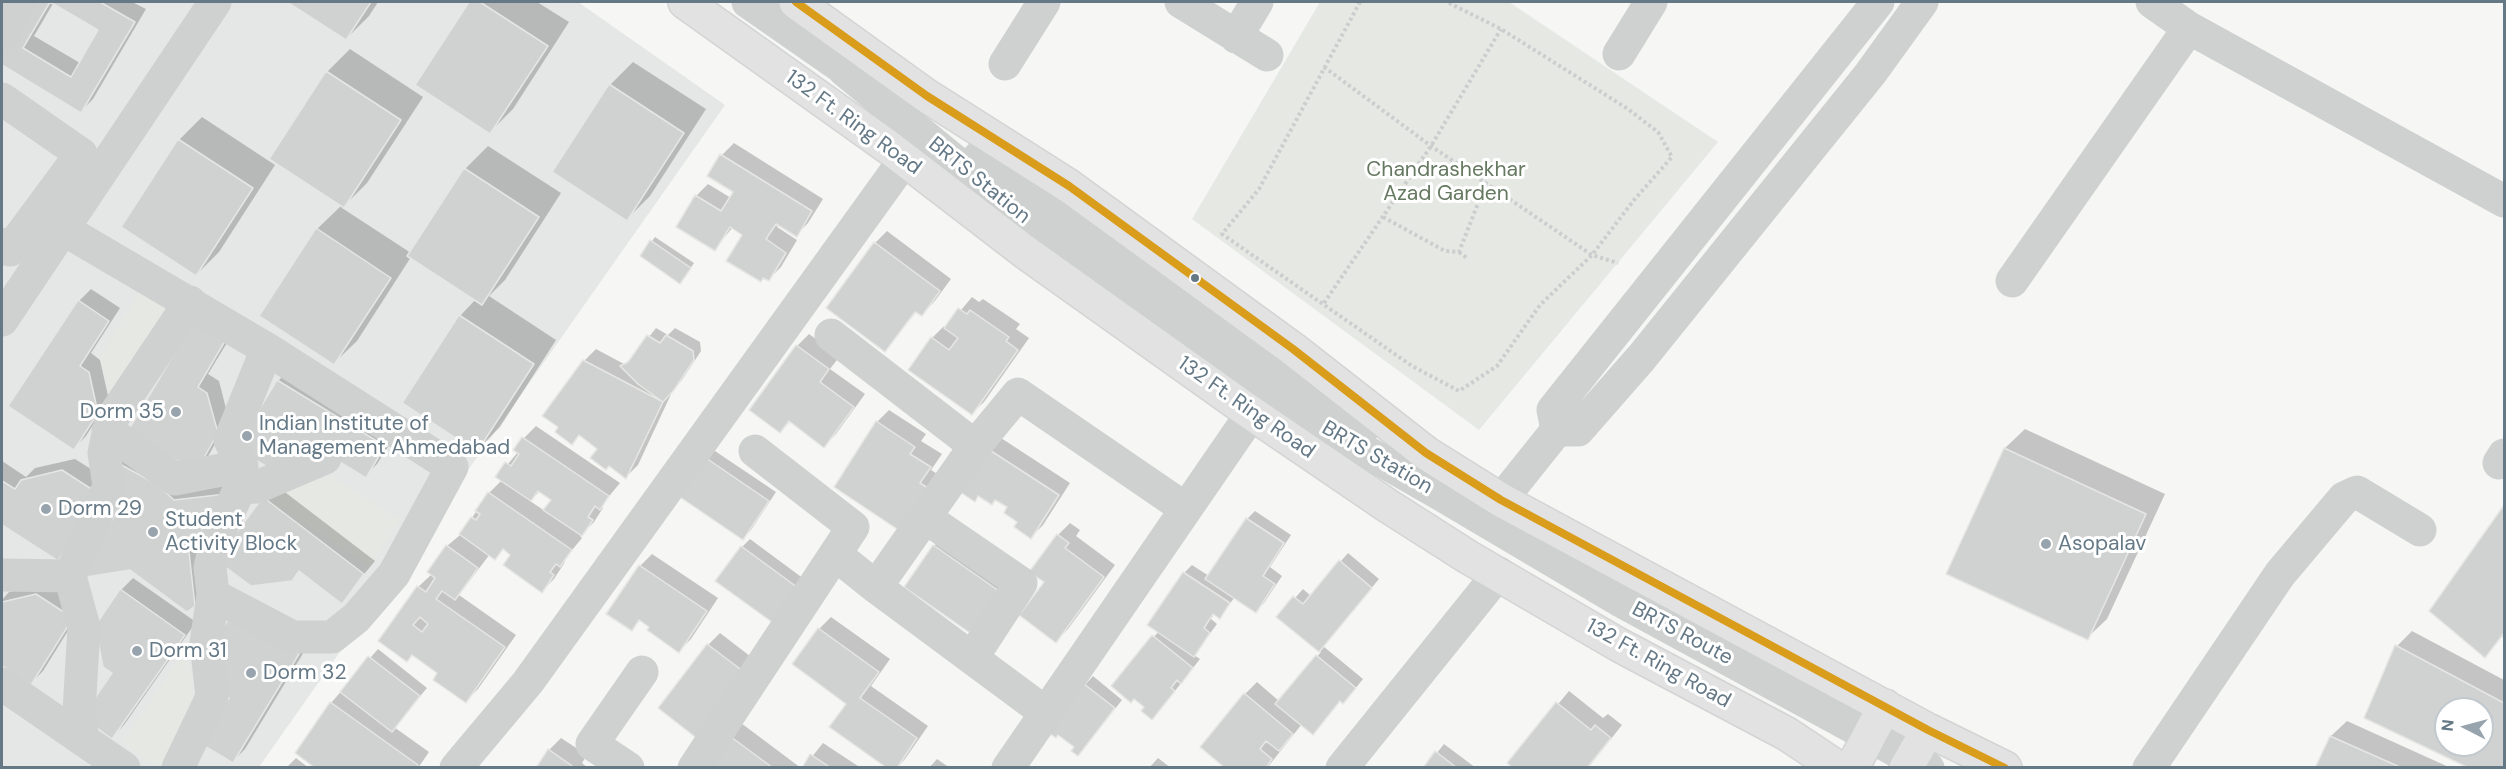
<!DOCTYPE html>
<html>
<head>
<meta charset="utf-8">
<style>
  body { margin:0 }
  #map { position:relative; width:2506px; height:769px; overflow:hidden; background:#f6f6f5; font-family:"DM Sans",sans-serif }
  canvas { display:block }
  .frame { position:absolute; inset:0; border:3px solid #647886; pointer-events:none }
  .north { position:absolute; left:2434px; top:697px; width:60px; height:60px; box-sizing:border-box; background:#fff; border:2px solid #c1c9cf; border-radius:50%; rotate:276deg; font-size:16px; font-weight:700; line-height:24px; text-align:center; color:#647886 }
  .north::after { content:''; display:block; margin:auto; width:21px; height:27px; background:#97a4ad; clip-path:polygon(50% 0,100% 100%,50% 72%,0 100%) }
</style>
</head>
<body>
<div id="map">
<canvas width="2506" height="769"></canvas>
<div class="frame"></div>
<div class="north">N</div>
</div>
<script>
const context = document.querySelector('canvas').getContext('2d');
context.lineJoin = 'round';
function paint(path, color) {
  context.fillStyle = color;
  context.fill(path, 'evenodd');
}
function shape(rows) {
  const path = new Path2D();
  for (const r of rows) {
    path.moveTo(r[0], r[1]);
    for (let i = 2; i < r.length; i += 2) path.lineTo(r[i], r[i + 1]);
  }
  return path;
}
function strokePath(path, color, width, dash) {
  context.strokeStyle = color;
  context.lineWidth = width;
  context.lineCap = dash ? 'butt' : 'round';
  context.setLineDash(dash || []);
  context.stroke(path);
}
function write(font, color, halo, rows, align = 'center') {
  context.font = font + ' "DM Sans",sans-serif';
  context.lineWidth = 6;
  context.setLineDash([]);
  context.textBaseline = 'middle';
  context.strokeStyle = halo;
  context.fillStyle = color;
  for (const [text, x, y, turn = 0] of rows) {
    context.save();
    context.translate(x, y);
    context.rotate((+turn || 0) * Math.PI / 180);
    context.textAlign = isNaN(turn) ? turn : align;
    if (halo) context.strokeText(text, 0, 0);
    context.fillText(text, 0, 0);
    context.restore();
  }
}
const built = shape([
  [2,2,578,2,725,105,259,767,2,767]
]);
const green = shape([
  [1320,2,1509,2,1718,142,1479,430,1192,219],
  [141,290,170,308,115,404,99,359],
  [333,477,399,520,370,566,263,497,269,488],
  [181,656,191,664,195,724,166,767,158,767,122,743]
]);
const shadow = shape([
  [18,2,132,2,146,9,93,99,81,111,2,64,2,30],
  [54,2,101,29,80,63,34,36],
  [289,2,378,2,369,16,346,39],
  [471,2,537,2,569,22,513,109,490,132,417,84],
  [350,49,423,97,367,183,342,208,411,253,465,169,488,146,561,193,505,280,489,296,556,340,500,427,477,450,404,402,460,316,476,299,411,257,357,341,334,363,317,229,342,205,327,72],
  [633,62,706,109,650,196,627,219,610,85],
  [202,117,275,165,219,252,196,275,179,140],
  [734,143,823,199,808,223,796,235,779,224,777,227,797,240,781,267,769,279,744,235,733,227,714,250,678,226,696,196,708,184,731,198,735,192,709,175,722,155],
  [887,231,951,279,934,302,922,314,917,311,885,350,875,243],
  [655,237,694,263,684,278,642,255],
  [91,289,120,308,91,353,100,360,109,400,86,436,74,448,79,301],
  [972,297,979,302,983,299,1020,324,1016,329,1029,338,984,402,972,413,932,338,944,326,946,328],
  [194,323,236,328,208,374,219,381,229,420,207,458,195,470],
  [656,328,668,335,675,328,700,342,701,351,682,380,673,390,638,465,626,477,599,449,580,434,572,443,584,361,596,349,624,364,634,356],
  [809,334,840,356,830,369,865,394,836,434,824,446,791,421,780,431,797,346],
  [290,369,396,434,377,464,365,476,278,381],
  [889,410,926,434,921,441,942,454,931,470,942,477,915,519,877,422],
  [536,426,620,483,601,506,603,508,594,522,580,536,582,538,563,561,565,562,554,579,542,591,513,554,504,549,495,558,490,554,459,595,516,635,478,689,466,701,440,673,413,654,380,641,418,587,432,574,447,546,460,535,489,493,502,480,497,477,518,452,515,450,524,438],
  [540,491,553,499,545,511,530,501],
  [2025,429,2165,494,2107,619,2087,638,1948,574,2005,448],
  [1001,438,1070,483,1043,525,1031,537,1009,507,996,499,979,495,975,500,962,492],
  [120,446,236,483,200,539,207,593,194,605,118,512],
  [712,449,776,492,751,530,743,538,679,494],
  [75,459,110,481,57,559,2,523,2,461,26,477,35,468],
  [277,486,375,561,341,602,300,570,292,579,218,559],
  [2504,508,2504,635,2485,656,2431,611],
  [1255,511,1291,535,1270,567,1282,576,1264,603,1256,611,1235,597,1219,617,1214,614,1211,619,1217,624,1194,655,1200,659,1160,710,1146,707,1134,698,1113,686,1159,631,1184,573,1192,565,1209,576,1247,519],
  [1070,523,1080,530,1076,536,1115,565,1068,629,1056,641,1046,582,1058,535],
  [946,534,1010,578,982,620,934,546],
  [750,539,808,582,784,615,742,547],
  [1348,553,1379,579,1323,646,1363,679,1351,694,1302,724,1267,768,1228,768,1245,694,1257,682,1279,701,1321,652,1278,617,1303,589,1311,596],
  [652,554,718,598,691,639,679,651,641,620,631,629,608,613,640,566],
  [133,578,196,622,124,725,112,737,114,673,121,590],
  [48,583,84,605,43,671,31,683,2,664,2,600,9,592],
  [831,617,890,659,871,686,928,726,905,759,897,768,848,703,794,664,819,629],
  [2412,631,2504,680,2504,768,2472,768,2366,718,2397,646],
  [2446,709,2482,709,2482,745,2446,745],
  [720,633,759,663,660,707,708,645],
  [310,642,245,749,233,761,231,698],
  [378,649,427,688,394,727,429,752,418,768,318,768,331,703],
  [1093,676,1122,700,1086,746,1076,747,1085,685],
  [1569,691,1603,718,1608,714,1622,725,1588,768,1515,768,1509,763],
  [2347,721,2451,768,2317,768,2331,736],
  [741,723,801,768,712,768],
  [561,738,587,755,582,763,588,768,538,768,549,750],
  [823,743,861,768,803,768],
  [1444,744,1476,768,1425,768],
  [296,758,309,768,286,768],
  [1158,758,1171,768,1149,768],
  [937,759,950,768,929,768]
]);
const building = shape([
  [16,2,100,2,135,22,81,113,2,65,2,27,16,2],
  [50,2,98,30,71,77,23,48,50,2],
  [287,2,371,2,346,40,287,2],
  [469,2,480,2,548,46,490,134,415,85,469,2],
  [326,71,401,120,344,208,269,159,326,71],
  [609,84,684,133,627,221,552,172,609,84],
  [178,139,253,188,196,276,121,227,178,139],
  [720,154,812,211,797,237,776,224,766,239,786,253,769,281,763,278,761,282,726,261,742,235,730,227,715,251,676,227,695,195,721,211,733,192,707,176,720,154],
  [464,168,539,217,482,305,407,256,464,168],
  [316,228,391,278,334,365,259,316,316,228],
  [650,240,691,268,680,284,640,256,650,240],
  [874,242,940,291,922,316,915,312,885,352,826,308,874,242],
  [78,300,109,321,80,366,89,372,98,413,74,450,8,406,78,300],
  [958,308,967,314,970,310,1009,337,1006,341,1018,350,972,415,908,370,931,337,949,350,958,338,944,328,958,308],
  [459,315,534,364,477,452,402,403,459,315],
  [193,322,225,341,198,387,207,393,218,433,196,472,128,431,193,322],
  [647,335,660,343,666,335,693,351,694,360,674,390,663,402,638,384,620,366,628,362,647,335],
  [796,345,829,369,820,382,854,407,824,448,789,421,780,433,749,410,796,345],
  [583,360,663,402,626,479,609,466,606,470,590,458,597,449,579,435,572,445,555,432,558,427,542,416,583,360],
  [277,380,385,446,366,478,320,450,274,471,236,448,277,380],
  [876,421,915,447,910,454,931,467,920,483,931,490,903,533,834,487,876,421],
  [522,437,609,496,600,510,595,506,588,517,593,520,582,536,543,510,551,500,538,491,531,501,495,477,505,462,511,466,519,454,513,450,522,437],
  [2004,448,2146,514,2088,640,1946,574,2004,448],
  [988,449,1059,495,1031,539,1014,527,1017,522,1004,513,1007,507,995,500,992,505,978,496,975,502,960,492,988,449],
  [703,456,769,501,743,540,677,495,703,456],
  [107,457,158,485,174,500,226,494,189,552,195,606,187,612,130,570,74,579,117,512,107,457],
  [62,470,99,494,58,561,2,525,2,481,15,489,21,480,62,470],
  [488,492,572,550,560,567,556,564,550,572,554,575,542,593,503,565,510,555,503,549,495,560,459,534,471,517,476,520,480,514,475,511,488,492],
  [263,497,364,574,342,604,299,571,292,581,251,586,216,560,263,497],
  [2504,505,2504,633,2485,658,2429,611,2504,505],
  [1246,518,1284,543,1263,576,1275,584,1256,613,1205,579,1246,518],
  [1057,534,1069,543,1065,548,1104,577,1056,643,1019,615,1044,582,1029,572,1057,534],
  [446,545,478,568,455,600,442,591,436,599,505,647,466,703,433,680,437,673,412,655,407,662,378,641,417,586,426,592,435,578,427,572,446,545],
  [420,617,428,624,422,632,413,625,420,617],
  [933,545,999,591,970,633,904,587,933,545],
  [741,546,801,590,776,625,715,581,741,546],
  [1339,560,1372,588,1319,652,1276,617,1293,596,1303,604,1339,560],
  [639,565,707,611,679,653,647,630,649,627,639,620,632,631,606,614,639,565],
  [1183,572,1230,603,1220,619,1213,614,1204,628,1210,633,1194,657,1147,625,1183,572],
  [120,589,185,635,112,739,82,717,112,673,103,667,95,626,120,589],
  [36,594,73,618,31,685,2,666,2,602,36,594],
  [232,613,299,654,233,763,201,744,229,698,219,692,209,651,232,613],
  [818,628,879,672,860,698,917,738,897,768,887,768,829,727,846,704,792,664,818,628],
  [1152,635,1193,668,1181,684,1177,680,1171,688,1175,691,1152,720,1141,711,1144,707,1134,699,1131,703,1111,686,1152,635],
  [707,644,748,675,699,740,658,708,707,644],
  [2395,645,2504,703,2504,768,2469,768,2364,718,2395,645],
  [2446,709,2482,709,2482,745,2446,745,2446,709],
  [1316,655,1356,688,1343,704,1340,701,1313,735,1275,704,1316,655],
  [368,656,420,696,392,732,340,692,368,656],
  [1084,684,1115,708,1078,756,1071,751,1074,747,1058,735,1056,738,1046,731,1084,684],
  [1244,693,1293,734,1279,751,1266,741,1260,749,1272,759,1266,768,1225,768,1200,747,1244,693],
  [330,702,418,765,416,768,315,768,295,753,330,702],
  [1556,702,1591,730,1595,725,1611,738,1587,768,1513,768,1507,763,1556,702],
  [727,734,773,768,709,768,727,734],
  [2330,736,2402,768,2315,768,2330,736],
  [548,749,575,768,536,768,548,749],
  [1435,751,1457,768,1423,768,1435,751],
  [810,754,831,768,802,768,810,754]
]);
const path = shape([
  [1360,2,1259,189,1222,234,1412,366,1459,391,1497,366,1540,305,1592,255,1634,200,1672,157,1658,132,1628,109,1501,29,1447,2],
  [1324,67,1431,146,1592,255,1618,263],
  [1383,217,1445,251,1459,252,1486,183],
  [1459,252,1468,259],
  [1324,303,1431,146,1501,29]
]);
const minor = shape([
  [748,2,863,82],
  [1181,2,1267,55],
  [2152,2,2189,28,2504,201],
  [2,33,20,2],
  [1236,37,1257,2],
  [1619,54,1651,2],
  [1005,64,1044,2],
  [844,70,1046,236,1274,399,1440,494,1621,601,1928,768],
  [2,99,81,154,10,250,2,244],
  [979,157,1061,210,1281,365,1362,430],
  [63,229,267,349,452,467,394,574,356,618,332,637,293,637,213,595],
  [2012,281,2189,28],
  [2,320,215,2],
  [831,335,975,446],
  [1557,430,1578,430,1642,357,1870,74,1922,2],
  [108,431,175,479,242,466],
  [2499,463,2504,455],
  [240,488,257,487,325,458],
  [1501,500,1557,430,1553,410,1878,2],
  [926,518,1021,583,972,658],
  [836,555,876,587,1046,713],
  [2,575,70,576],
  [876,587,975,446,1018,394,1186,509],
  [2,684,124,768],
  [83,740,79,711,84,627,70,576,109,486,104,453,111,420,190,302],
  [178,768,212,697,206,643,213,595,210,567,218,535,240,488,242,466,230,440,267,349],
  [456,768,528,682,905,159],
  [628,768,592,744,642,672],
  [694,768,853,527,755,451],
  [1008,768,1252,413],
  [1342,768,1499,573],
  [2149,768,2280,574,2344,498,2357,492,2420,530]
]);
const major = shape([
  [685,2,891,149,1025,252,1244,408,1388,506,1468,557,1619,645,1787,734,1838,768],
  [796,2,927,96,1069,186,1293,349,1426,453,1501,500,1928,730,2005,768],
  [1852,768,1885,706],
  [1906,768,1928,730]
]);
const bus1 = shape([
  [796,2,927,96,1069,186,1293,349,1426,453,1501,500,1928,730,2005,768]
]);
const markers = [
  [1195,278,5,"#647886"],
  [176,412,6,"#97a4ad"],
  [247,436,6,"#97a4ad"],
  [46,509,6,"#97a4ad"],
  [153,532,6,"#97a4ad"],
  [2046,544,6,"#97a4ad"],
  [137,651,6,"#97a4ad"],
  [251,673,6,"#97a4ad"]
];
const streetNames = [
  ["132 Ft. Ring Road",853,123,36],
  ["BRTS Station",979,181,39],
  ["132 Ft. Ring Road",1246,408,35],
  ["BRTS Station",1377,458,30],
  ["BRTS Route",1682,634,28],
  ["132 Ft. Ring Road",1658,664,29]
];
const parkNames = [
  ["Chandrashekhar",1446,170],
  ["Azad Garden",1446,194]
];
const poiNames = [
  ["Dorm 35",164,412,"right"],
  ["Indian Institute of",259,424],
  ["Management Ahmedabad",259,448],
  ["Dorm 29",58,509],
  ["Student",165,520],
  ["Activity Block",165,544],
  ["Asopalav",2058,544],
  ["Dorm 31",149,651],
  ["Dorm 32",263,673]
];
paint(built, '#e5e6e6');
paint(green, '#e6e9e3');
paint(shadow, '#0003');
paint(building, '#d0d1d1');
strokePath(building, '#e6e6e4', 1.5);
strokePath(major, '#d3d4d4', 36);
strokePath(path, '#cccdce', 4, [3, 3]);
strokePath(minor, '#cfd1d1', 33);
strokePath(major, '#e2e2e3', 33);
strokePath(bus1, '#da9d1b', 8);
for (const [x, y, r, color] of markers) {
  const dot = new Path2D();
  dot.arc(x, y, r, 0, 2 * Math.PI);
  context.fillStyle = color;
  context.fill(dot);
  strokePath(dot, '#fff', 2);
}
write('21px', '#647886', '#fff', streetNames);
write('21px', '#657860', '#fff', parkNames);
write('21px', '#647886', '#fff', poiNames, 'left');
</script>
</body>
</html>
